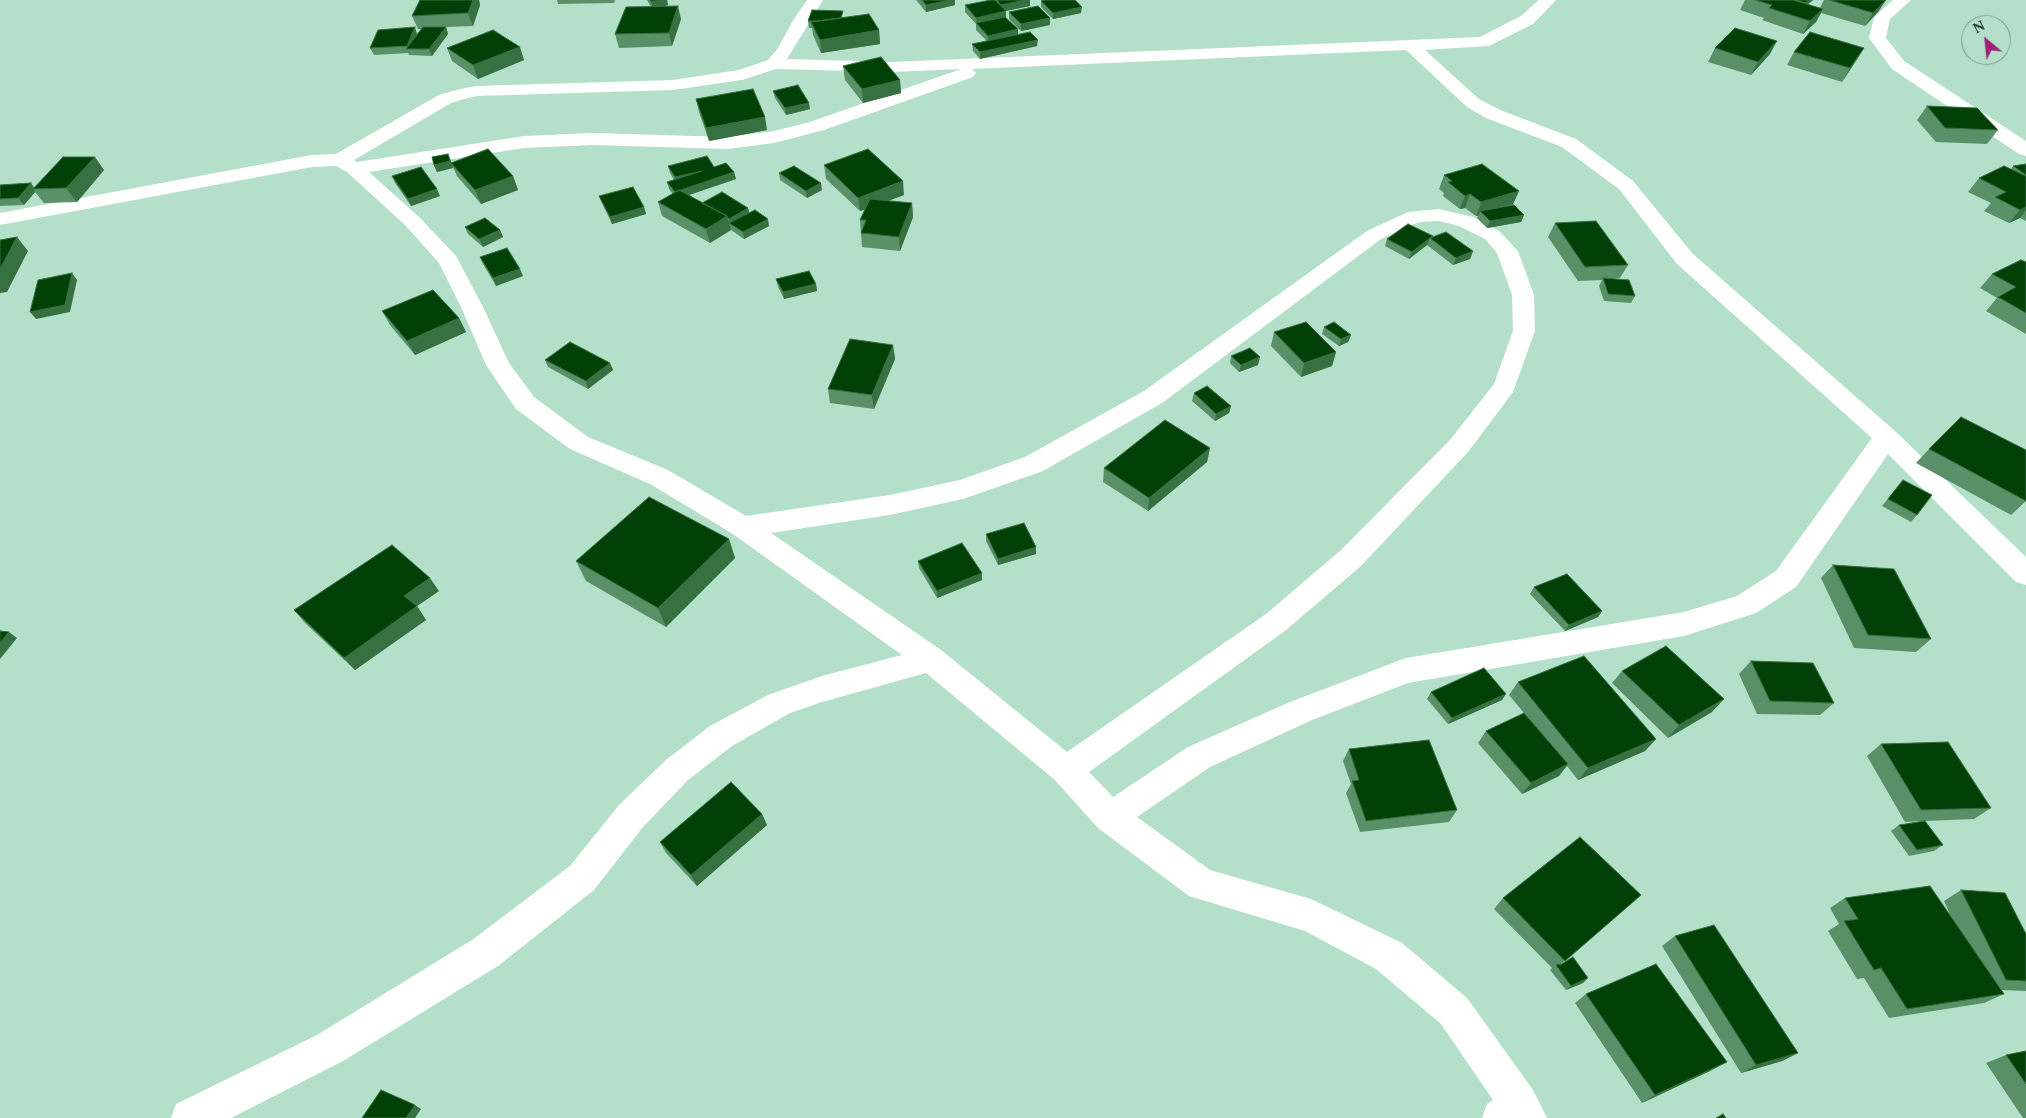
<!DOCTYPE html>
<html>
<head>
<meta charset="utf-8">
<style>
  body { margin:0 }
  #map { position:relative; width:2026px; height:1118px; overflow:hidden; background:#b4e0ca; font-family:Spectral,serif }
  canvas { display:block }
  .north { position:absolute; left:1961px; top:15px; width:50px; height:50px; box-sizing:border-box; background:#b4e0ca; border:1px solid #7a9c8b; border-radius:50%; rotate:332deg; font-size:14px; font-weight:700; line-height:20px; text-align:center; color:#23352c }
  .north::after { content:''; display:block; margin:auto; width:18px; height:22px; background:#9e2177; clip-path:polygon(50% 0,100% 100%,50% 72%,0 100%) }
</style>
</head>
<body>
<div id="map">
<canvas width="2026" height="1118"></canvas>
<div class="north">N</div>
</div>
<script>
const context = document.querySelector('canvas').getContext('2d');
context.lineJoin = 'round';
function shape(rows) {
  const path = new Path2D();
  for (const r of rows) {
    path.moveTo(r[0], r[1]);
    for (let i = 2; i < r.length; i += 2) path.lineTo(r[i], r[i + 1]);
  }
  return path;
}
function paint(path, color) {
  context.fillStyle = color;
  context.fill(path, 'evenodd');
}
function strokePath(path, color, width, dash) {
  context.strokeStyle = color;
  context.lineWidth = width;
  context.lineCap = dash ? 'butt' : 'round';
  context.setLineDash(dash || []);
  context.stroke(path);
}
const street = shape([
  [807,0,823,0,787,59,891,62,1480,37,1521,16,1539,0,1556,0,1533,24,1489,46,1425,50,1479,99,1500,110,1576,139,1633,181,1693,254,1895,431,2026,557,2026,585,2016,582,1888,454,1796,587,1756,613,1684,636,1408,683,1312,720,1210,767,1137,817,1210,870,1311,899,1402,943,1467,998,1533,1090,1547,1118,1482,1118,1487,1104,1493,1100,1441,1024,1376,969,1305,931,1189,896,1098,828,1055,780,926,673,822,702,790,713,732,746,688,780,643,827,594,890,498,966,343,1061,231,1118,171,1118,176,1104,317,1035,472,940,570,866,619,805,666,760,710,726,768,695,822,676,902,655,733,534,650,484,570,449,516,409,486,365,461,307,439,263,406,226,347,172,336,166,312,167,0,225,0,213,312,155,336,154,439,95,460,89,477,86,673,80,739,70,768,60,778,48,794,19,807,0],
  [1406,50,1467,107,1486,118,1562,147,1619,189,1677,264,1872,438,1776,571,1737,596,1684,612,1406,658,1290,702,1188,747,1113,797,1089,772,1286,630,1361,566,1468,452,1513,392,1535,331,1534,295,1518,251,1499,231,1473,217,1439,209,1408,212,1367,231,1144,391,1025,457,960,480,890,495,746,516,668,470,588,437,534,397,509,363,483,307,456,256,420,218,369,172,524,148,593,145,728,149,774,143,824,130,973,77,976,73,972,69,1406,50],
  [776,69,891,72,961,69,810,122,774,131,728,137,593,133,524,136,357,162,354,160,451,103,464,99,477,96,673,90,742,80,776,69],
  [1439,221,1459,226,1485,239,1497,253,1512,295,1513,331,1494,384,1450,440,1341,550,1266,614,1067,752,941,650,771,533,890,515,963,499,1043,471,1162,403,1381,239,1419,222,1439,221],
  [1893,0,1911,0,1890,19,1886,38,1904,61,2026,141,2026,156,2019,154,1892,69,1869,38,1874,17,1893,0]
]);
const wall = shape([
  [420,0,479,0,480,5,473,26,446,27,448,34,432,56,409,55,408,53,374,55,370,48,417,34,422,29,418,29,412,16],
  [557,0,615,0,614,3,558,4],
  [647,0,667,0,668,5,662,7,681,19,672,46,619,48,615,34,651,7],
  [916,0,955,0,955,5,926,12],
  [990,0,1030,0,1030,6,1005,11,1006,17,1018,34,1037,46,980,59,973,51,972,44,987,41,976,30,976,24,965,12,965,5],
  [1745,0,1813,0,1807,5,1820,8,1824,0,1886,0,1878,12,1865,26,1821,13,1816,22,1803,34,1762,20,1764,18,1740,10],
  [1041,1,1081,13,1053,19,1041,7],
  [1009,12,1050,25,1021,31,1009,19],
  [844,17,879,30,880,44,821,53,813,35,812,28,809,28,808,21],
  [447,48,524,60,478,79,452,61],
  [1715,48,1770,54,1751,75,1708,62],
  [1864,48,1842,82,1787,65,1794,52],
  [843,66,900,80,901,93,863,103,845,80],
  [773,91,810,109,786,115,775,98],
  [696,99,767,130,709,141,699,112],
  [1927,106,1998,130,1987,144,1936,142,1917,120],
  [451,162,513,176,518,190,481,204,457,176,452,165,453,168,437,172,434,165],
  [2026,164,2026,221,2020,218,2009,223,1984,211,1991,203,1968,192,1979,178,2011,169,2013,166],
  [824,165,904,195,888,201,912,203,913,217,900,251,862,247,860,220,865,210,860,211,826,179],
  [668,166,714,167,734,172,736,179,689,195,702,203,748,208,749,213,769,226,744,239,731,230,710,243,662,216,658,202,673,194,669,189,667,182,674,180,670,173],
  [104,170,77,202,44,203,35,192,24,205,0,206,0,185,31,183,34,188],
  [779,173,822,190,807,198,780,180],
  [1444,175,1519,191,1513,204,1524,215,1521,222,1487,228,1477,218,1478,216,1476,216,1465,208,1460,209,1443,196,1444,193,1439,189],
  [392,176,440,196,411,206,395,183],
  [599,196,644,207,646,214,612,224,602,203],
  [1555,223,1628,265,1620,278,1611,279,1635,296,1631,303,1604,301,1599,286,1602,280,1578,281,1548,237],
  [465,227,500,230,503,237,483,247,468,234],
  [1433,237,1473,251,1470,259,1453,265,1427,245,1409,259,1385,246,1387,239],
  [480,257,523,276,496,286,483,264],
  [2026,262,2026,334,1986,311,1997,298,1980,288,1992,274],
  [776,279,816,284,817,291,784,299,778,287],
  [382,311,459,318,466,332,415,355,390,325],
  [1324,327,1351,335,1348,342,1339,346,1322,334],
  [1274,332,1336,352,1332,366,1301,377,1271,346],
  [893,345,895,359,874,409,830,403,828,389],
  [1231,356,1258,365,1239,372,1230,363],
  [545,360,610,363,613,370,588,389,548,367],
  [1194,393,1231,406,1229,413,1215,421,1192,401],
  [1210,448,1207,462,1148,511,1103,482,1104,468],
  [1929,449,2026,501,2011,515,1916,463],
  [1903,480,1917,515,1911,522,1882,506,1897,487],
  [986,534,1036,547,1036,554,998,565,986,541],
  [729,539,735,558,666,627,586,581,576,561],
  [918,561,982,573,982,580,937,598,919,568],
  [1833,565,1931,639,1916,652,1854,648,1821,578],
  [1534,587,1602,611,1598,617,1565,631,1530,594],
  [439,591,417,606,426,620,355,670,305,623,294,610],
  [1751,661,1834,703,1820,715,1757,714,1739,674],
  [1622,671,1712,712,1668,738,1612,683],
  [1518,682,1656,739,1645,751,1578,780,1567,766,1559,776,1522,794,1478,743,1486,731,1529,719,1509,695],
  [1431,692,1502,700,1448,724,1427,699],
  [1881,744,1991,808,1974,819,1925,821,1943,845,1934,851,1909,856,1891,831,1899,825,1922,821,1905,822,1867,756],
  [1349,749,1457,810,1449,822,1360,832,1346,793,1351,784,1343,761],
  [762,814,767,825,697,886,666,853,660,842],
  [1961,890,2026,934,2026,991,2001,990,2004,994,1984,1003,1889,1018,1864,978,1857,979,1828,931,1839,924,1830,908,1845,898,1952,919,1944,901],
  [1641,895,1560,965,1583,983,1566,990,1550,970,1552,968,1494,909,1503,898],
  [1675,936,1798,1053,1782,1061,1741,1073,1662,946],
  [1586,994,1712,1070,1642,1103,1575,1003],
  [2026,1051,2026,1118,2023,1118,1986,1063,2006,1055]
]);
const shadedWall = shape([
  [473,0,479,0,480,5,473,26,468,13],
  [660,0,667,0,668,5,653,9,651,2],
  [950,0,955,0,955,5,926,12,926,5],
  [1025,0,1030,0,1030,6,1001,12,1001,5],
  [1809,0,1813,0,1802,9,1805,3],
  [1886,0,1878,12,1865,26,1873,13],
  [678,6,681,19,672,46,669,33],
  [1082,7,1081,13,1053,19,1053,13],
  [1823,9,1816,22,1803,34,1810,21],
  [1006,11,1006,18,977,24,976,18],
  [1050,18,1050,25,1021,31,1021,24],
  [415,27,417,34,408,49,407,46],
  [446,27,448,34,432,56,429,49],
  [1018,29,1018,36,988,42,988,36],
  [879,30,880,44,821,53,820,40],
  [1038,40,1037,46,980,59,980,52],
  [1777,41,1770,54,1751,75,1758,62],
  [520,47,524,60,478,79,473,65],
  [1864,48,1856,61,1842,82,1850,68],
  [900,80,901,93,863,103,862,89],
  [809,103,810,109,786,115,785,108],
  [765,117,767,130,709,141,706,128],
  [448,154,451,161,453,168,437,172,434,165],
  [95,157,104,170,77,202,66,188],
  [702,171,677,184,675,177],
  [734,172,736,179,677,199,675,192],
  [513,176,518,190,481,204,475,190],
  [903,181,904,195,860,211,858,198],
  [31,183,35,189,33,189,35,192,24,205,18,198],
  [821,183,822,190,807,198,806,191],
  [437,189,440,196,411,206,408,199],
  [1519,191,1513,204,1480,211,1478,216,1476,216,1481,202],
  [1470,194,1465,208,1460,209,1465,196],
  [912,203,913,217,900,251,899,237],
  [644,207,646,214,612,224,610,217],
  [2026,207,2026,210,2020,218,2009,223,2020,210],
  [748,208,750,215,730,224,729,219],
  [1524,215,1521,222,1487,228,1490,221],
  [727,216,731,230,710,243,706,229],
  [768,219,769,226,744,239,743,232],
  [500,230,503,237,483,247,479,239],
  [17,237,28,251,7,292,0,293,0,269],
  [1430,238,1427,245,1409,259,1412,252],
  [1473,251,1470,259,1453,265,1456,258],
  [520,269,523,276,496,286,493,278],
  [72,273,77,280,70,312,36,319,30,312],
  [816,284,817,291,784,299,783,292],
  [459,318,466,332,415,355,407,341],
  [1351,335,1348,342,1339,346,1341,339],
  [893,345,895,359,874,409,872,395],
  [1336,352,1332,366,1301,377,1304,363],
  [1260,357,1258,365,1239,372,1241,365],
  [610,363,613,370,588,389,586,381],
  [1231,406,1229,413,1215,421,1216,414],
  [1210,448,1207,462,1148,511,1149,498],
  [729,539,735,558,666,627,658,608],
  [1036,547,1036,554,998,565,998,559],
  [982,573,982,580,937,598,937,591],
  [430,578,439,591,417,606,426,620,355,670,344,658,404,596],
  [1602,611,1598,617,1565,631,1569,625],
  [9,632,17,638,0,659,0,643],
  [1506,694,1502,700,1448,724,1452,718],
  [1724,699,1712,712,1668,738,1679,725],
  [1656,739,1645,751,1578,780,1588,768],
  [1568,764,1559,776,1522,794,1531,783],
  [762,814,767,825,697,886,691,875],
  [1588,978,1583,983,1566,990,1571,986],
  [1798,1053,1782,1061,1741,1073,1756,1065],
  [1727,1062,1712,1070,1642,1103,1655,1095],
  [415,1105,421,1109,415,1118,406,1118]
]);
const building = shape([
  [420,0,473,0,468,13,412,16,420,0],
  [650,0,660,0,651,2,650,0],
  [922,0,950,0,926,5,922,0],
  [991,0,995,0,1006,11,976,18,965,5,991,0],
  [997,0,1025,0,1001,5,997,0],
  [1044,0,1075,0,1082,7,1053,13,1041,1,1044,0],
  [1755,0,1793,0,1823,9,1810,21,1769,8,1772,5,1755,0],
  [1797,0,1809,0,1805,3,1797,0],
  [1829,0,1886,0,1873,13,1829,0],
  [678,6,669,33,615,34,626,7,678,6],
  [1038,6,1050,18,1021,24,1009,12,1038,6],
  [812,10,843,11,841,18,817,21,808,21,812,10],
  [869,14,879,30,820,40,811,22,869,14],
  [1005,17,1018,29,988,36,976,23,1005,17],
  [415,27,407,46,370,48,378,30,415,27],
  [423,27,446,27,429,49,406,49,423,27],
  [1735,28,1777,41,1758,62,1715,48,1735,28],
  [493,30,520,47,473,65,447,48,493,30],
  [1030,32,1038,40,980,52,972,44,1030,32],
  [1810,32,1864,48,1850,68,1794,52,1810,32],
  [881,57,900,80,862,89,843,66,881,57],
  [798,85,809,103,785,108,773,91,798,85],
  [753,89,765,117,706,128,696,99,753,89],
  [1927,106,1977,108,1998,130,1945,128,1927,106],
  [488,149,513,176,475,190,451,163,488,149],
  [868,149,903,181,858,198,824,165,868,149],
  [448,154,450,161,434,165,432,157,448,154],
  [707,156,714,167,726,163,734,172,675,192,667,182,702,171,675,177,668,166,707,156],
  [63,157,95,157,66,188,33,189,63,157],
  [1482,164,1519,191,1481,202,1470,194,1465,196,1448,182,1452,181,1444,175,1482,164],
  [2026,164,2026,175,2013,166,2026,164],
  [794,166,821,183,806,191,779,173,794,166],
  [2004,166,2026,176,2026,207,2020,210,1995,197,2006,192,1979,178,2004,166],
  [421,167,437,189,408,199,392,176,421,167],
  [31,183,18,198,0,199,0,185,31,183],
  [633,187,644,207,610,217,599,196,633,187],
  [679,190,727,216,706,229,658,202,679,190],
  [722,192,748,208,729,219,728,218,727,216,702,203,722,192],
  [870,199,912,203,899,237,861,233,866,220,860,220,870,199],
  [1514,205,1524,215,1490,221,1480,211,1514,205],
  [755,210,768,219,743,232,729,223,755,210],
  [485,218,500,230,479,239,465,227,485,218],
  [1596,221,1628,265,1585,267,1555,223,1596,221],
  [1408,224,1433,236,1430,238,1446,232,1473,251,1456,258,1430,238,1412,252,1387,239,1408,224],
  [17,237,0,269,0,240,17,237],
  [507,248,520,269,493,278,480,257,507,248],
  [2021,260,2026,262,2026,313,1998,297,2016,287,1992,274,2021,260],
  [809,271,816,284,783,292,776,279,809,271],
  [72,273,65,305,30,312,38,280,72,273],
  [1603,278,1629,280,1635,296,1608,294,1603,278],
  [433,290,459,318,407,341,382,311,433,290],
  [1306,322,1336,352,1304,363,1274,332,1306,322],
  [1334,322,1351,335,1341,339,1324,327,1334,322],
  [850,339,893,345,872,395,828,389,850,339],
  [570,342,610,363,586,381,545,360,570,342],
  [1250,348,1260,357,1241,365,1231,356,1250,348],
  [1207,386,1231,406,1216,414,1194,393,1207,386],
  [1961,417,2026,450,2026,501,1929,449,1961,417],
  [1165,420,1210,448,1149,498,1104,468,1165,420],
  [1903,480,1932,495,1917,515,1888,499,1903,480],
  [649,497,729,539,658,608,576,561,649,497],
  [1024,523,1036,547,998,559,986,534,1024,523],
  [962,543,982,573,937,591,918,561,962,543],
  [392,545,430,578,404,596,417,606,344,658,294,610,392,545],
  [1833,565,1894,569,1931,639,1868,635,1833,565],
  [1567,574,1602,611,1569,625,1534,587,1567,574],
  [0,631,9,632,0,643,0,631],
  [1666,646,1724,699,1679,725,1622,671,1666,646],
  [1584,656,1656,739,1588,768,1518,682,1584,656],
  [1751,661,1813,663,1834,703,1770,701,1751,661],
  [1484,668,1506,694,1452,718,1431,692,1484,668],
  [1524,713,1568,764,1531,783,1486,731,1524,713],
  [1429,740,1457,810,1366,821,1352,781,1359,780,1349,749,1429,740],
  [1948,742,1991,808,1921,810,1881,744,1948,742],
  [731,782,762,814,691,875,660,842,731,782],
  [1925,821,1943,845,1917,850,1899,825,1925,821],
  [1580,837,1641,895,1565,961,1503,898,1580,837],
  [1930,886,2004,994,1907,1009,1881,968,1874,970,1844,921,1858,919,1845,898,1930,886],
  [1961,890,2005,893,2026,934,2026,981,2006,980,1961,890],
  [1714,925,1798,1053,1756,1065,1675,936,1714,925],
  [1573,957,1588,978,1571,986,1556,965,1558,964,1560,965,1573,957],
  [1656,964,1727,1062,1655,1095,1586,994,1656,964],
  [2026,1051,2026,1084,2006,1055,2026,1051],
  [381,1090,415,1105,406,1118,362,1118,381,1090],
  [1723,1114,1726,1118,1716,1118,1723,1114]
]);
paint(street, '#fff');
paint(wall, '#5a9068');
paint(shadedWall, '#377142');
paint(building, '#014107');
strokePath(building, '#377142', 1);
</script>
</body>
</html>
